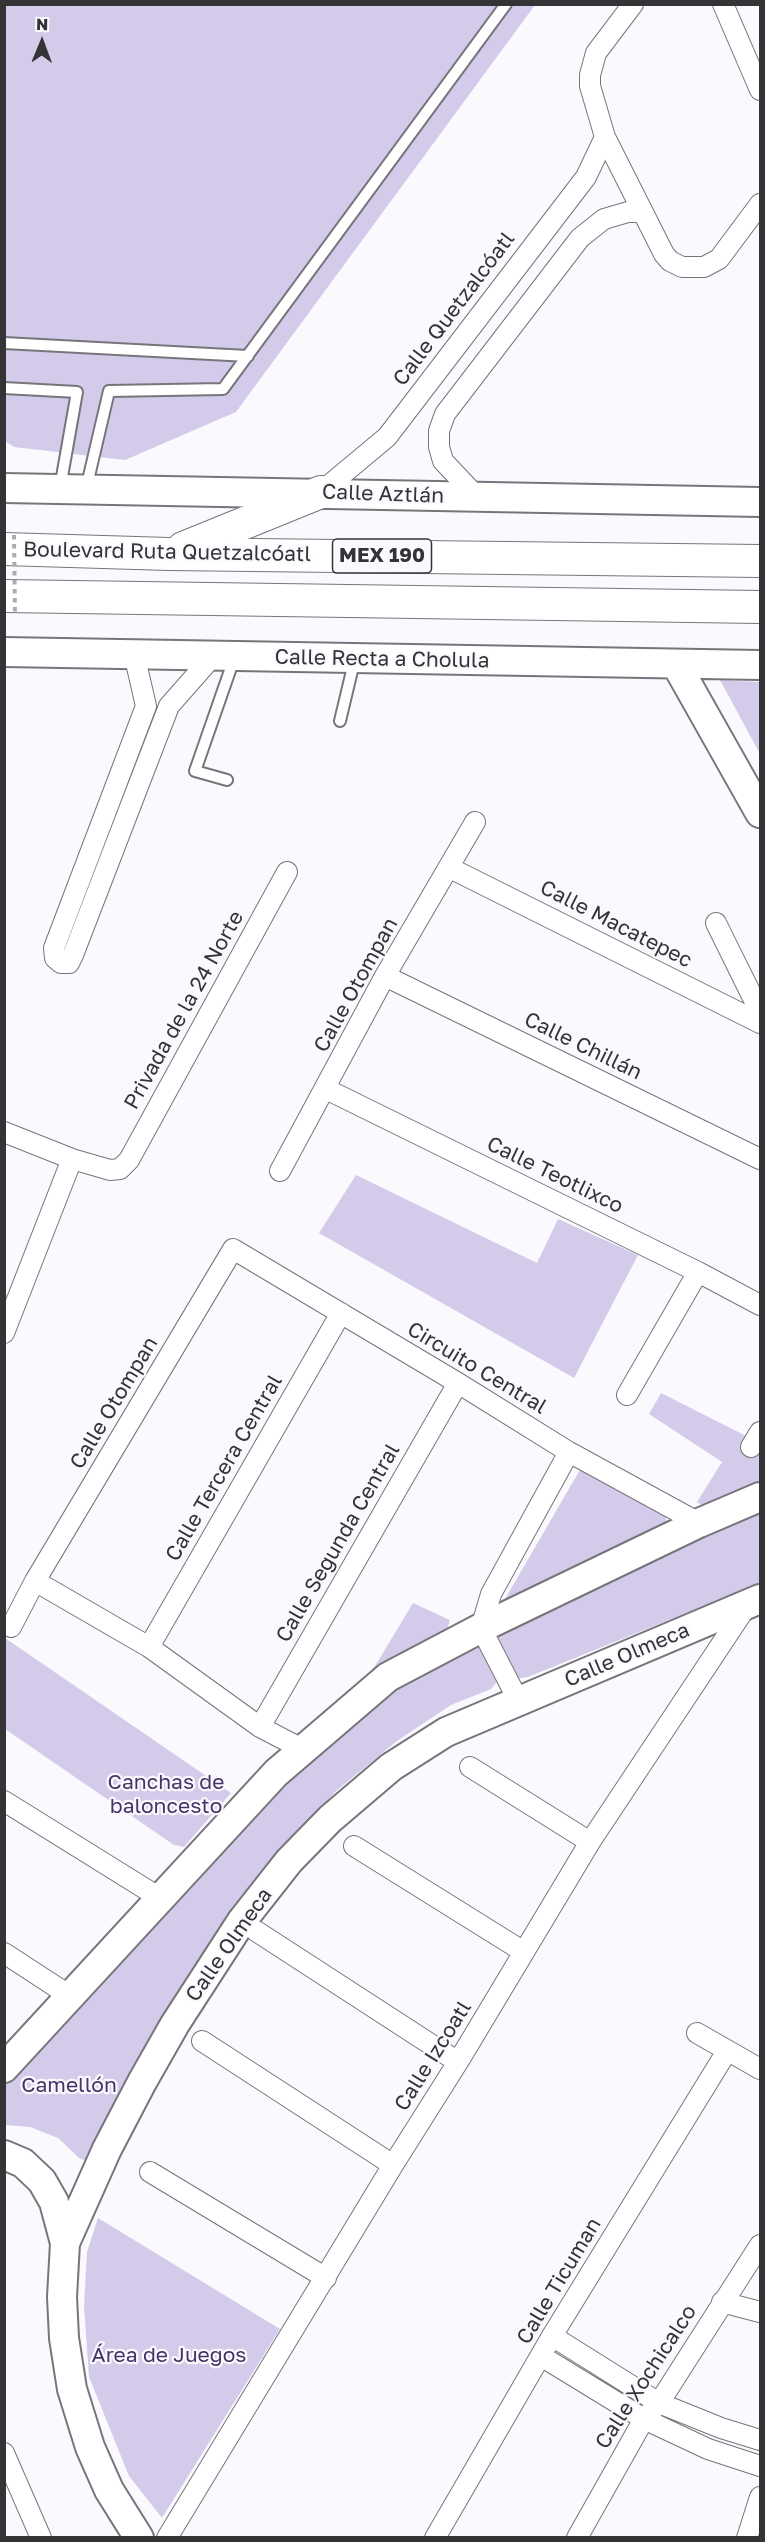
<!DOCTYPE html>
<html>
<head>
<meta charset="utf-8">
<style>
  body { margin:0 }
  #map { position:relative; width:765px; height:2542px; overflow:hidden; background:#faf9fe; font-family:"Golos Text",sans-serif }
  canvas { display:block }
  .frame { position:absolute; inset:0; border:6px solid #343336; pointer-events:none }
  .north { position:absolute; left:12px; top:12px; width:60px; height:60px; -webkit-text-stroke:4px #faf9fe; paint-order:stroke; rotate:1deg; font-size:16px; font-weight:700; line-height:24px; text-align:center; color:#343336 }
  .north::after { content:''; display:block; margin:auto; width:21px; height:27px; background:#343336; clip-path:polygon(50% 0,100% 100%,50% 72%,0 100%) }
</style>
</head>
<body>
<div id="map">
<canvas width="765" height="2542"></canvas>
<div class="frame"></div>
<div class="north">N</div>
</div>
<script>
const context = document.querySelector('canvas').getContext('2d');
context.lineJoin = 'round';
function paint(path, color) {
  context.fillStyle = color;
  context.fill(path, 'evenodd');
}
function shape(rows) {
  const path = new Path2D();
  for (const r of rows) {
    path.moveTo(r[0], r[1]);
    for (let i = 2; i < r.length; i += 2) path.lineTo(r[i], r[i + 1]);
  }
  return path;
}
function strokePath(path, color, width, dash) {
  context.strokeStyle = color;
  context.lineWidth = width;
  context.lineCap = dash ? 'butt' : 'round';
  context.setLineDash(dash || []);
  context.stroke(path);
}
function write(font, color, halo, rows, align = 'center') {
  context.font = font + ' "Golos Text",sans-serif';
  context.lineWidth = 4.5;
  context.setLineDash([]);
  context.textBaseline = 'middle';
  context.strokeStyle = halo;
  context.fillStyle = color;
  for (const [text, x, y, turn = 0] of rows) {
    context.save();
    context.translate(x, y);
    context.rotate((+turn || 0) * Math.PI / 180);
    context.textAlign = isNaN(turn) ? turn : align;
    if (halo) context.strokeText(text, 0, 0);
    context.fillText(text, 0, 0);
    context.restore();
  }
}
const green = shape([
  [4,5,535,5,236,412,125,460,14,447,5,441],
  [720,680,760,682,760,754],
  [356,1175,537,1263,558,1219,638,1255,574,1378,319,1233],
  [661,1393,750,1438,760,1425,760,1482,702,1505,697,1502,722,1462,649,1414],
  [581,1468,666,1517,666,1523,508,1600,505,1599],
  [760,1512,760,1583,528,1677,515,1679,494,1640,495,1628,615,1571],
  [413,1603,450,1620,448,1627,437,1637,361,1682,375,1666],
  [5,1638,231,1793,184,1847,174,1845,5,1729],
  [477,1638,499,1679,491,1689,451,1705,397,1741,336,1791,274,1858,89,2162,79,2158,58,2138,30,2127,5,2125,4,2083,23,2059,238,1825,401,1673],
  [98,2218,280,2329,162,2518,129,2476,89,2377,84,2306,87,2252]
]);
const lane = shape([
  [4,343,248,356],
  [4,388,77,392,60,488],
  [86,489,109,391,223,389,506,4],
  [340,721,355,658],
  [227,780,195,771,234,659]
]);
const street = shape([
  [633,4,596,53,590,75,590,86,605,137,664,254,670,261,682,267,704,267,719,259,760,204],
  [723,4,760,90],
  [321,492,387,437,586,177,605,137],
  [477,497,443,461,439,447,439,431,445,414,580,238,604,219,628,212,641,212],
  [134,654,146,706,54,948,55,958,61,963,69,963,73,955,169,706,213,656],
  [450,868,760,1023],
  [716,923,760,1012],
  [385,976,760,1159],
  [326,1089,698,1272,760,1305],
  [4,1132,72,1159,110,1170,120,1169,129,1160,287,872],
  [280,1171,385,976,475,822],
  [4,1333,72,1159],
  [627,1395,698,1272],
  [751,1447,760,1432],
  [35,1581,149,1647,260,1727,304,1750],
  [11,1627,35,1581,233,1249,458,1383,569,1452,699,1523],
  [149,1647,341,1313],
  [518,1700,481,1628,491,1594,569,1452],
  [260,1727,458,1383],
  [470,1767,590,1842],
  [4,1801,160,1898],
  [354,1846,524,1952],
  [256,1931,458,2062],
  [4,1953,70,1996],
  [697,2033,760,2069],
  [202,2041,393,2165],
  [150,2172,326,2278],
  [722,2302,760,2312],
  [552,2336,659,2403,721,2428,760,2440],
  [541,2356,644,2419,708,2449,760,2466],
  [4,2453,41,2538],
  [167,2538,393,2165,458,2062,590,1842,748,1604],
  [435,2538,552,2336,727,2051],
  [577,2538,644,2419,659,2403,760,2245],
  [747,2538,760,2497]
]);
const secondary = shape([
  [4,488,760,502],
  [4,652,760,665],
  [676,664,760,813],
  [4,2068,276,1773,388,1677,481,1628,699,1523,760,1497],
  [4,2155,23,2163,42,2181,54,2202,65,2243],
  [139,2538,109,2490,90,2447,72,2389,64,2338,62,2297,65,2243,107,2149,142,2082,175,2024,241,1922,289,1861,330,1819,391,1767,446,1732,760,1599]
]);
const primary = shape([
  [183,548,321,492],
  [4,549,169,554,760,561],
  [4,596,760,607]
]);
const pathBridge = shape([
  [14,535,15,615]
]);
const shields = [
  [382,556,99]
];
const shieldNames = [
  ["MEX 190",382,556]
];
const streetNames = [
  ["Calle Quetzalcóatl",454,309,-53],
  ["Calle Aztlán",383,494,2],
  ["Boulevard Ruta Quetzalcóatl",167,552,1],
  ["Calle Recta a Cholula",382,659,1],
  ["Calle Macatepec",616,924,27],
  ["Calle Otompan",356,985,-61],
  ["Privada de la 24 Norte",184,1010,-61],
  ["Calle Chillán",583,1046,26],
  ["Calle Teotlixco",555,1175,26],
  ["Circuito Central",477,1368,31],
  ["Calle Otompan",114,1403,-59],
  ["Calle Tercera Central",224,1468,-60],
  ["Calle Segunda Central",338,1543,-60],
  ["Calle Olmeca",627,1655,-23],
  ["Calle Olmeca",229,1945,-55],
  ["Calle Izcoatl",433,2056,-58],
  ["Calle Ticuman",559,2281,-59],
  ["Calle Xochicalco",646,2377,-57]
];
const parkNames = [
  ["Canchas de",166,1782],
  ["baloncesto",166,1806],
  ["Camellón",69,2085],
  ["Área de Juegos",169,2355]
];
paint(green, '#d4cbea');
strokePath(lane, '#77757c', 14);
strokePath(street, '#77757c', 22);
strokePath(secondary, '#77757c', 32);
strokePath(primary, '#77757c', 34);
strokePath(lane, '#fff', 10);
strokePath(street, '#fff', 20);
strokePath(secondary, '#fff', 28);
strokePath(primary, '#fff', 32);
strokePath(pathBridge, '#adacb0', 4, [4.5, 4.5]);
for (const [x, y, w] of shields) {
  const box = new Path2D();
  box.roundRect(x - w / 2, y - 17, w, 34, 4.5);
  context.fillStyle = '#faf9fe';
  context.fill(box);
  strokePath(box, '#343336', 1.5);
}
write('bold 20px', '#343336', null, shieldNames);
write('21px', '#343336', '#faf9fe', streetNames);
write('21px', '#483369', '#faf9fe', parkNames);
</script>
</body>
</html>
